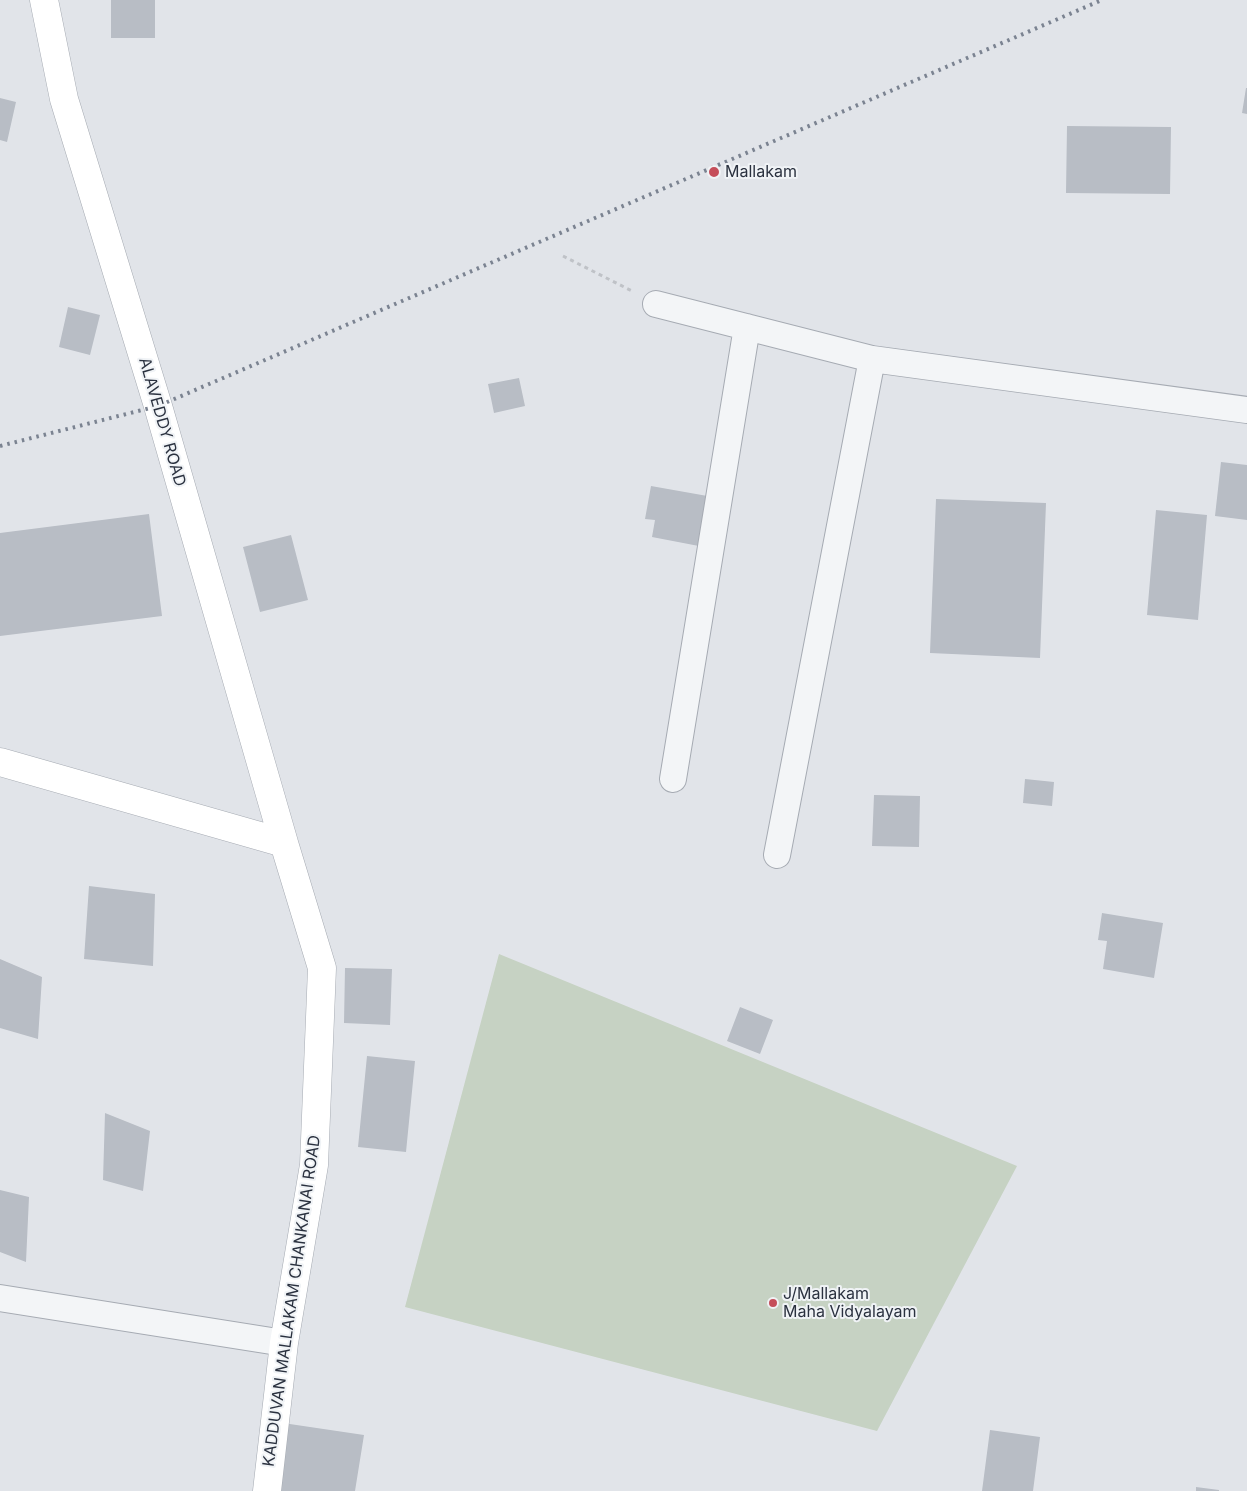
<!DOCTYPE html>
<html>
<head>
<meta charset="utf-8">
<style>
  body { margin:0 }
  canvas { display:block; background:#e1e4e9 }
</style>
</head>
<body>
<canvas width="1247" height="1491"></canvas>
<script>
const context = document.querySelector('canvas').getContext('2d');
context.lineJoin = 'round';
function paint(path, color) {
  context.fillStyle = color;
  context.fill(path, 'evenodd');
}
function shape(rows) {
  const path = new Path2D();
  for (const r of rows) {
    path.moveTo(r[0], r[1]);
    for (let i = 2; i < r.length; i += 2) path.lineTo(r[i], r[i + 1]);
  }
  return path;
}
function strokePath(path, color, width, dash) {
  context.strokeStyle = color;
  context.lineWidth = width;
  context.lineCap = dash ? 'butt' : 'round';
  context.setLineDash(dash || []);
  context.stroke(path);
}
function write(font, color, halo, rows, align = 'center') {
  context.font = font + ' Inter,sans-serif';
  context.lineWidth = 4;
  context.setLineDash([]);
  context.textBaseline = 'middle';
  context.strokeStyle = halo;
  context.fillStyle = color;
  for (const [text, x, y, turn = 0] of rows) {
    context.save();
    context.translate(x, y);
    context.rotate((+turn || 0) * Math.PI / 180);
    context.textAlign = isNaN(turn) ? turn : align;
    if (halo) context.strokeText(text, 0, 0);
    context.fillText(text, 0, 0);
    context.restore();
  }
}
const green = shape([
  [499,954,1017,1166,877,1431,405,1307]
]);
const building = shape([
  [111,0,155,0,155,38,111,38],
  [1246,88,1247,88,1247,114,1242,113],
  [0,98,16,102,7,142,0,140],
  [1067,126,1171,127,1170,194,1066,193],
  [68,307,100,315,90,355,59,347],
  [519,378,525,406,494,413,488,384],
  [1221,462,1247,465,1247,520,1215,516],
  [651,486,713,497,704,547,652,537,655,520,645,519],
  [936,499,1046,503,1040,658,930,653],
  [1156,510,1207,515,1198,620,1147,615],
  [149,514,162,616,0,636,0,533],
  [291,535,308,600,260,612,243,547],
  [1025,779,1054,782,1052,806,1023,803],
  [874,795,920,796,919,847,872,846],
  [89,886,155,894,153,966,84,959],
  [1102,913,1163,923,1154,978,1103,969,1107,941,1098,940],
  [0,959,42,977,38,1039,0,1028],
  [345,968,392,969,390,1025,344,1023],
  [740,1007,773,1020,760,1054,727,1041],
  [367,1056,415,1061,406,1152,358,1147],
  [105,1113,150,1131,143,1191,103,1180],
  [0,1190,29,1197,26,1262,0,1252],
  [283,1423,364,1435,355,1491,272,1491],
  [990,1430,1040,1437,1033,1491,982,1491],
  [1196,1487,1219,1490,1219,1491,1196,1491]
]);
const path = shape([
  [563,256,632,291]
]);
const street = shape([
  [656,304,872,359,1247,410],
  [673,779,747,327],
  [777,855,872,359],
  [0,1298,284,1343]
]);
const secondary = shape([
  [44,0,64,99,158,406,284,843],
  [0,762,284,843,322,968,314,1165,284,1343,267,1491]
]);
const rail = shape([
  [0,446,158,406,1102,0]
]);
const markers = [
  [714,172,6,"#c54e5a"],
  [773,1303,5,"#c54e5a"]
];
const poiNames = [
  ["Mallakam",725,172],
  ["J/Mallakam",783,1294],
  ["Maha Vidyalayam",783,1312]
];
const streetNames = [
  ["ALAVEDDY ROAD",162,422,74],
  ["KADDUVAN MALLAKAM CHANKANAI ROAD",292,1301,-82]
];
paint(green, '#c6d2c3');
paint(building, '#b8bdc5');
strokePath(street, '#a6abb3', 28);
strokePath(secondary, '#a6abb3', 29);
strokePath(path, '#bfc2c7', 3, [4, 4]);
strokePath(street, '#f3f5f7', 26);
strokePath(secondary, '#fff', 28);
strokePath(rail, '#7b8391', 4, [2.5, 5]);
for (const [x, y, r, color] of markers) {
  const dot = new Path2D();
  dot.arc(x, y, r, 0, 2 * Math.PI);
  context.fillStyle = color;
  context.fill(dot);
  strokePath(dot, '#f0f3f6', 2);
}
write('16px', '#2a313f', '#f0f3f6', poiNames, 'left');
write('16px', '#2a313f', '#f0f3f6', streetNames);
</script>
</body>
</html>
